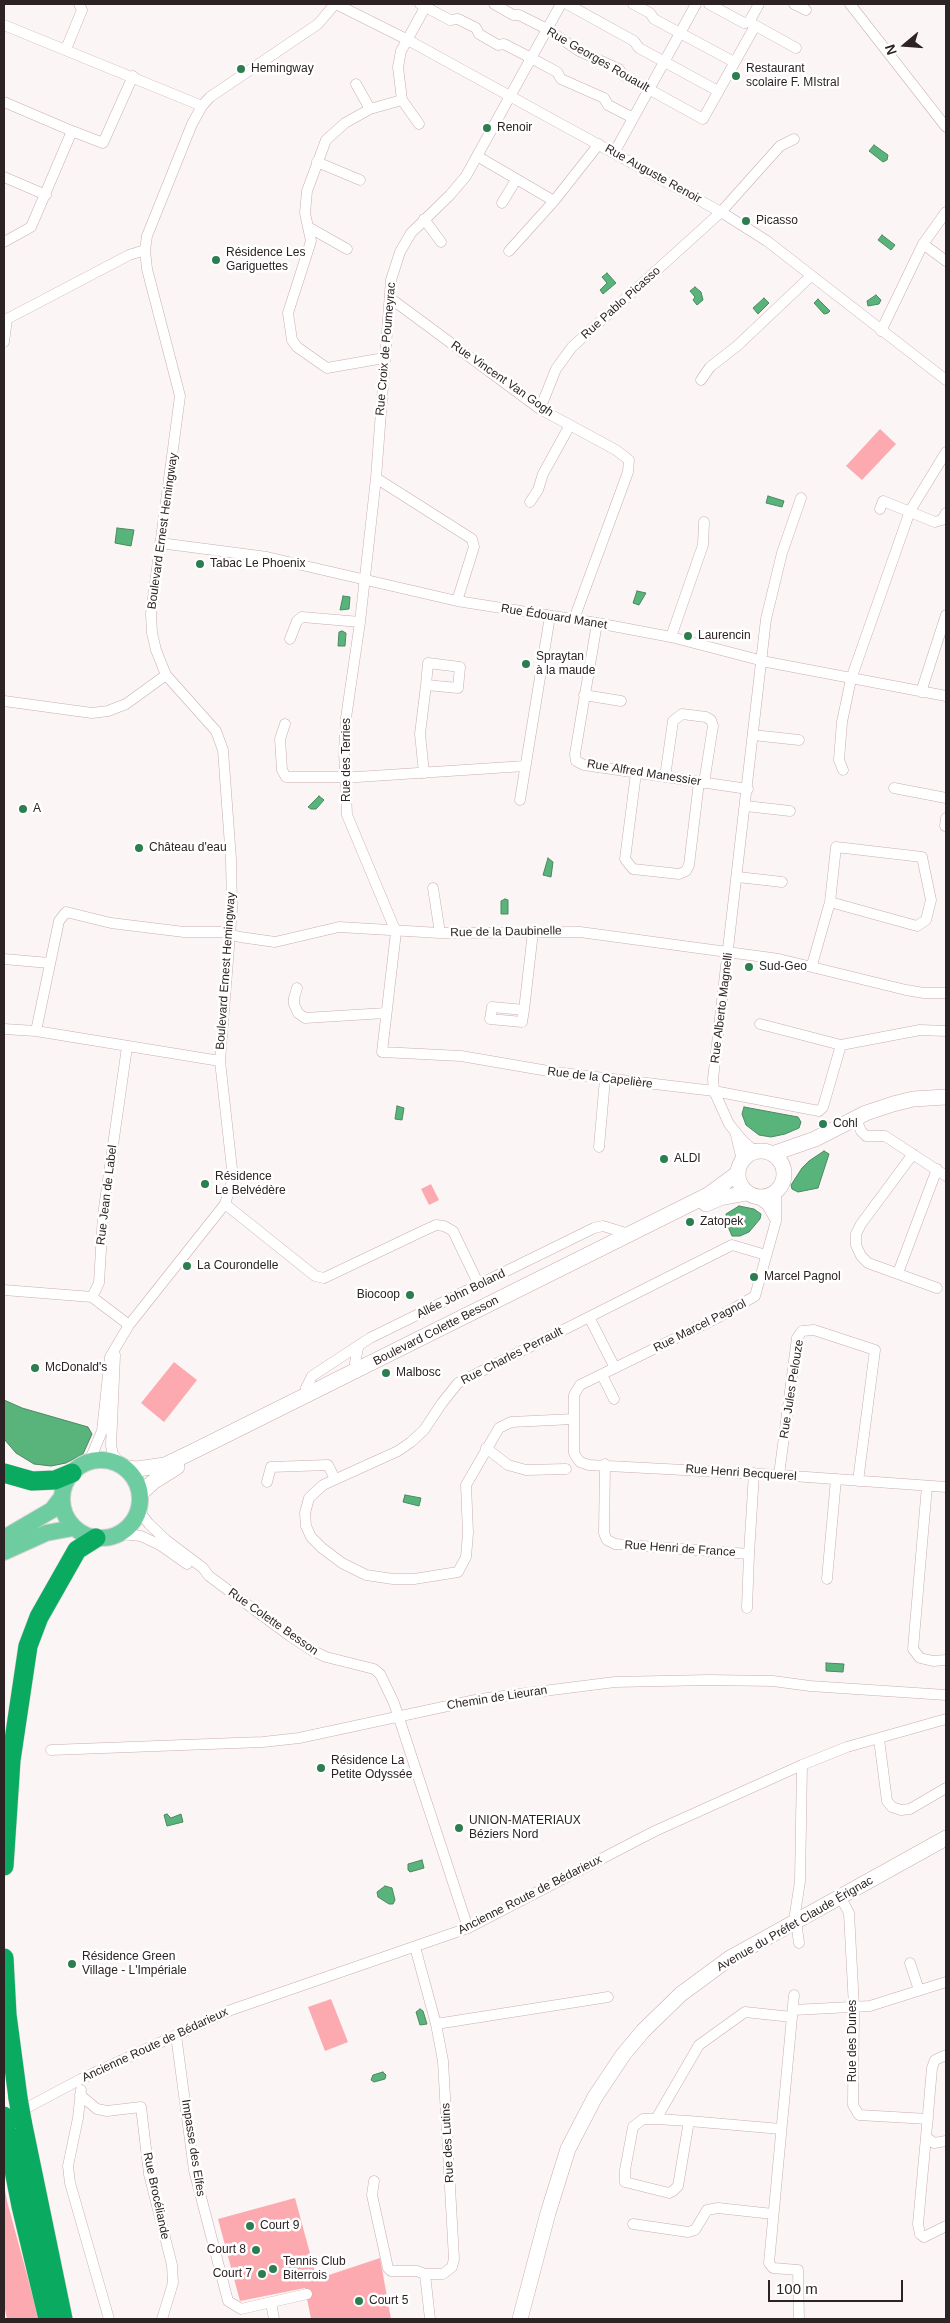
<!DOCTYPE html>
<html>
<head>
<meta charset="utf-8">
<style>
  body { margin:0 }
  #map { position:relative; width:950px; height:2323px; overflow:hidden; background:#fbf5f5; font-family:Helvetica,sans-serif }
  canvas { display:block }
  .frame { position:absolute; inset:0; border:5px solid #2e2324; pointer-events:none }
  .north { position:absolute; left:880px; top:20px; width:50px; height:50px; -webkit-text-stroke:4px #fff; paint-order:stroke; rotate:252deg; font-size:14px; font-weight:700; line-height:20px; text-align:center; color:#2e2324 }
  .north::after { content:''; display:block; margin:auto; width:18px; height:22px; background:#2e2324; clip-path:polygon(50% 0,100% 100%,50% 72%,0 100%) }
  .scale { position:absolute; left:768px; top:2280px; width:135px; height:22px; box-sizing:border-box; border:2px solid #2e2324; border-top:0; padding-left:6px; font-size:15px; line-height:18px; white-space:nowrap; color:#2e2324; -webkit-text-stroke:4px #fff; paint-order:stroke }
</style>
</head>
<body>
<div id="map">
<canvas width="950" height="2323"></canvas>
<div class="frame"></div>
<div class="north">N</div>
<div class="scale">100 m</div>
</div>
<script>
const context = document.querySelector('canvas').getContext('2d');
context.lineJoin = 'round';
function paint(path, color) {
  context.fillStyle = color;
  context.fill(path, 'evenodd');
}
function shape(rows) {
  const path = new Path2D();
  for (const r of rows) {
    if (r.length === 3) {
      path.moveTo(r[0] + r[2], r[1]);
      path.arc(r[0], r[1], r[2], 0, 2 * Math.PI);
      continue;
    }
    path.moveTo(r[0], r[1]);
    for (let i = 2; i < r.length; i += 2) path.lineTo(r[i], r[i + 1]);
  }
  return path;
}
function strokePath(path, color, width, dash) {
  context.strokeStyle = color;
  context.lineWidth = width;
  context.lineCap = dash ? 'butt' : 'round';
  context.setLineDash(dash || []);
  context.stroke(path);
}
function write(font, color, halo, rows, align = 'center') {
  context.font = font + ' Helvetica,sans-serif';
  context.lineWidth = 5;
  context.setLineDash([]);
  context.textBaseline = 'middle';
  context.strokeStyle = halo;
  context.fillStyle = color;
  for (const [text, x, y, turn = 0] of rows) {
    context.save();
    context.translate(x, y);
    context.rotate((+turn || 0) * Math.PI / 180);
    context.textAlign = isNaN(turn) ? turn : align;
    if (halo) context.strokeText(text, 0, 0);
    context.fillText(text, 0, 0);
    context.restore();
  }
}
const green = shape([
  [880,429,896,444,862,480,846,466],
  [431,1184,439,1200,429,1205,421,1189],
  [174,1362,197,1380,164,1422,141,1403],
  [331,1999,348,2042,325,2051,308,2007],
  [4,2185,7,2201,39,2319,7,2319,4,2305],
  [295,2198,317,2279,380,2258,391,2319,311,2319,305,2288,240,2301,218,2219]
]);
const water = shape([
  [874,145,888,155,887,160,883,162,869,151,874,145],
  [882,235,895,245,891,250,878,240,882,235],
  [607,273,616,283,603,294,600,290,607,283,602,277,607,273],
  [695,287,701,292,703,300,697,305,693,300,695,297,690,291,695,287],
  [876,295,881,300,879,304,868,306,867,301,876,295],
  [764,298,769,303,758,314,753,308,764,298],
  [818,299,830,311,828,313,824,314,814,303,818,299],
  [768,496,784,501,782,507,766,503,768,496],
  [117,528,134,530,131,546,115,543,117,528],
  [637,591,646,593,639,605,633,603,637,591],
  [343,596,350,597,349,609,340,610,343,596],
  [342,631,346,633,345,646,338,646,339,632,342,631],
  [319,796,324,800,316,809,311,809,308,807,319,796],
  [548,858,553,862,551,877,543,875,548,858],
  [505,899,508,900,508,914,501,914,501,901,505,899],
  [397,1106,404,1108,402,1120,395,1119,397,1106],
  [744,1107,798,1117,801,1122,799,1128,785,1134,771,1137,759,1135,746,1125,742,1114,744,1107],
  [824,1151,829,1154,818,1188,798,1192,792,1189,791,1185,802,1168,809,1161,824,1151],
  [739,1206,754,1209,761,1214,760,1219,749,1232,740,1236,732,1236,726,1222,726,1214,739,1206],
  [4,1400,22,1408,88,1427,92,1434,83,1454,66,1463,51,1466,34,1464,16,1453,4,1439,4,1400],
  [405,1495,421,1498,419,1506,403,1502,405,1495],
  [826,1663,844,1664,843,1672,826,1671,826,1663],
  [167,1814,171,1818,181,1814,183,1822,167,1826,164,1815,167,1814],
  [422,1860,424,1868,410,1872,408,1870,408,1864,422,1860],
  [385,1886,392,1888,395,1900,393,1904,389,1904,378,1897,377,1892,385,1886],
  [420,2009,423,2011,427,2024,420,2025,416,2012,420,2009],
  [383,2072,386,2075,385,2079,374,2082,371,2080,373,2075,383,2072]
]);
const street = shape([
  [336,4,406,39,721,212,767,241,946,380],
  [420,4,450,20,458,19,476,28,479,34,498,45,504,44,531,58,557,72,561,79,604,98,608,105,633,118],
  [494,4,513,15,519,15,547,29,579,51,619,69,623,75,703,119,755,26],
  [561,4,466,176,450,195,411,233,400,252,391,280,376,478,360,622,346,718,344,751,347,815,396,932,382,1052,461,1056,554,1072,714,1091,819,1111,823,1107,841,1045],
  [567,4,634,41,639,48,718,91],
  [633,4,650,13,654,19,734,62],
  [709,4,744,23,749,22,796,48],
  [794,4,806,10],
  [850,4,946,127],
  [749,22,759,4],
  [4,25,202,106],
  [66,49,82,10,79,4],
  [356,84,370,109],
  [402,100,419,124],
  [4,102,72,131],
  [614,153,696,4],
  [477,156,554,201,599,144],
  [317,162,360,180],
  [4,177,46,195],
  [502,203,516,180],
  [424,219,441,242],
  [310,228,347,249],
  [4,242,31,227,72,131,103,143,133,76],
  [923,244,946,261],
  [509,251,554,201],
  [390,298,540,409,616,450,629,460,628,472,574,619],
  [881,331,923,244,946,212],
  [4,342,7,319,129,255,145,250],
  [384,358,327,368,297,347,292,340,288,313,311,241,305,213,307,191,326,140,345,123,370,109,402,100,398,67,401,51,427,4],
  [701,380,710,367,737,346,811,276],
  [540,409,556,369,572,347,721,212,780,146,794,139],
  [376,478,472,539,474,547,457,601],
  [530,502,538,490,543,474,570,425],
  [880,509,883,501,935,522,942,520,946,513],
  [160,543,267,557,457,601,597,623,671,637,767,662,946,696],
  [597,623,575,754,576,761,584,765,748,789],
  [671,637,703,545,704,522],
  [290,639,297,621,302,617,360,622],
  [921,692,946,615],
  [584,695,621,701],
  [4,701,92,713,108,711,126,704,166,675],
  [285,724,280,739,282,770,286,777,357,777,525,766],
  [753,735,799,740],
  [843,770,839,760,842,722,851,679,910,511,946,452],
  [424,773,420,734,426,685,458,688,460,667,428,663,426,685],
  [636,773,625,859,633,869,679,874,686,871,689,865,699,782],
  [665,777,673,721,682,714,706,717,711,720,713,726,704,783],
  [894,788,946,798],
  [520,800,550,616],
  [746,806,790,811],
  [945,826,946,818],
  [738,877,782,882],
  [433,888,440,933],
  [4,959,49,963],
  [812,965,830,902,917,926,926,920,931,900,922,857,836,847,830,902],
  [297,988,294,998,294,1004,298,1013,305,1018,386,1013],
  [524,1010,522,1022,490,1019,492,1007,524,1010,533,932],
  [760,1024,841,1045,920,1030,946,1031],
  [4,1029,36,1031,220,1061],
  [36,1031,59,921,66,912,111,923,184,932,221,932,240,937,275,942,339,927,440,933,580,932,779,959,906,990,924,993,946,993],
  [127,1047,103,1215,99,1283,92,1297,129,1325],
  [856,1119,861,1131,866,1136,885,1136,946,1176],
  [736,1135,741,1156,739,1165],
  [599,1147,605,1079],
  [761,1151,751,1148,742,1140,729,1124,714,1091,713,1079,766,619,782,553,801,498],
  [913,1154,861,1224,856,1234,856,1245,861,1256,868,1263,937,1288],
  [776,1191,776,1221,755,1296,719,1317,580,1385,574,1395,574,1453,577,1458,580,1462,589,1465,779,1475,946,1487],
  [754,1196,767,1205,775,1219],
  [225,1204,315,1276,324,1278,425,1230,436,1225,444,1226,453,1231,479,1285],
  [898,1273,937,1169],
  [4,1290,92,1297],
  [589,1317,615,1368],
  [115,1355,111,1446,113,1454,121,1465],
  [355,1363,358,1348],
  [602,1375,614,1399],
  [306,1388,312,1376,370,1338,594,1228,603,1226,629,1234],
  [574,1419,511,1422,499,1428,466,1485,468,1533,466,1557,458,1572,414,1579,393,1579,366,1575,342,1563,322,1548,311,1537,306,1526,305,1513,309,1498,323,1485,398,1451,411,1442,424,1430,442,1403,458,1383,732,1245,766,1255],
  [486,1448,508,1465,526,1470,566,1469],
  [89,1462,102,1431,110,1357,129,1325,225,1204,233,1178,220,1061,232,909,231,859,223,750,216,731,166,675,156,650,152,633,151,614,180,396,147,269,145,250,147,236,192,124,202,106,210,97,318,24,335,4],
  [605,1464,604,1533,607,1540,615,1544,749,1554,754,1473],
  [779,1475,797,1338,802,1331,814,1330,875,1350,858,1481],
  [267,1482,271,1467,328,1465,335,1479],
  [927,1486,913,1649,920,1658,933,1661,946,1660],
  [140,1503,142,1515,149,1524,166,1540,203,1568,209,1576,290,1636,311,1650,326,1657,374,1669,380,1674,394,1703,468,1928],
  [120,1534,141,1536,160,1545,187,1564],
  [827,1579,836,1479],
  [747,1608,749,1554],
  [879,1739,887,1801,892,1807,901,1810,910,1809,946,1788],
  [51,1750,263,1742,299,1738,480,1699,615,1682,708,1680,773,1681,810,1686,946,1695],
  [841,1898,849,1913,854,2007,853,2105,859,2115,928,2119],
  [799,1943,795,1914,800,1881,802,1765],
  [415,1947,436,2024,443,2061,454,2259,452,2267,443,2274,425,2274,430,2319],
  [910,1963,919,1990],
  [794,1995,769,2263,773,2268,798,2270,799,2319],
  [793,2010,870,2006,946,1982],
  [436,2024,608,1997],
  [176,2035,194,2170,228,2301,241,2309,307,2294],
  [81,2090,78,2118,68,2166,70,2183,109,2319],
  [80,2095,97,2109,107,2111,141,2107,149,2174,172,2265,173,2283,162,2319],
  [17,2113,81,2079,231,2010,468,1928,655,1831,802,1765,847,1747,946,1719],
  [656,2119,699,2045,745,2012,792,2017],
  [689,2121,678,2186,673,2191,669,2193,625,2182,625,2170,633,2127,643,2119,656,2119,689,2121,781,2129],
  [926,2137,932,2068,935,2060,946,2055],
  [946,2141,934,2143,926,2137,918,2224,920,2234,924,2237,946,2226],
  [374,2181,372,2195,388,2268,391,2271,417,2271,425,2274],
  [633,2224,688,2232,695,2230,707,2210,718,2208,773,2214],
  [271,2303,274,2319]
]);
const secondary = shape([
  [761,1174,23],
  [772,1154,815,1139,866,1113,893,1104,913,1099,946,1097],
  [706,1204,720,1198,747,1193],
  [126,1468,137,1469,165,1465,192,1452,708,1195,738,1173],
  [140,1494,153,1482,177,1467],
  [520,2319,548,2213,568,2149,595,2097,623,2055,643,2031,681,1994,730,1958,946,1838]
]);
const primary = shape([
  [101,1499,39],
  [4,1538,52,1510,62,1497],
  [4,1552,46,1533,73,1528]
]);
const highway = shape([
  [4,1473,32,1481,55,1480,72,1473],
  [4,1866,11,1760,28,1646,39,1617,77,1550,96,1538],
  [4,1958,7,2015,18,2098],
  [22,2121,63,2319],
  [6,2130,21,2206,48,2319]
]);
const highwayBridge = shape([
  [18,2098,22,2121],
  [4,2116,6,2130]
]);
const markers = [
  [241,69,5,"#2c7d4f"],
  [736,76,5,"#2c7d4f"],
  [487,128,5,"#2c7d4f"],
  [746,221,5,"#2c7d4f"],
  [216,260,5,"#2c7d4f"],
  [200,564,5,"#2c7d4f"],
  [688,636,5,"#2c7d4f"],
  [526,664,5,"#2c7d4f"],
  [23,809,5,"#2c7d4f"],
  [139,848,5,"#2c7d4f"],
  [749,967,5,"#2c7d4f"],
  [823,1124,5,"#2c7d4f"],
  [664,1159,5,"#2c7d4f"],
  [205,1184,5,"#2c7d4f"],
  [690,1222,5,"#2c7d4f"],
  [187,1266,5,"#2c7d4f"],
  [754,1277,5,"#2c7d4f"],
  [410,1295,5,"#2c7d4f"],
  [35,1368,5,"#2c7d4f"],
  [386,1373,5,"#2c7d4f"],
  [321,1768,5,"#2c7d4f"],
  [459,1828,5,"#2c7d4f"],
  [72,1964,5,"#2c7d4f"],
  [250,2226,5,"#2c7d4f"],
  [256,2250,5,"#2c7d4f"],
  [273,2269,5,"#2c7d4f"],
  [262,2274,5,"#2c7d4f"],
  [359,2301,5,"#2c7d4f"]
];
const streetNames = [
  ["Rue Georges Rouault",598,60,30],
  ["Rue Auguste Renoir",653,174,29],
  ["Rue Pablo Picasso",621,303,-42],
  ["Rue Croix de Poumeyrac",386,349,-85],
  ["Rue Vincent Van Gogh",502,379,35],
  ["Boulevard Ernest Hemingway",163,531,-82],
  ["Rue Édouard Manet",554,617,9],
  ["Rue des Terries",347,760,-90],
  ["Rue Alfred Manessier",644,773,9],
  ["Rue de la Daubinelle",506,932,-1],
  ["Boulevard Ernest Hemingway",226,971,-86],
  ["Rue Alberto Magnelli",722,1008,-83],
  ["Rue de la Capelière",600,1078,7],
  ["Rue Jean de Label",107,1195,-83],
  ["Allée John Boland",461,1294,-26],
  ["Rue Marcel Pagnol",700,1326,-27],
  ["Boulevard Colette Besson",436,1331,-27],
  ["Rue Charles Perrault",512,1356,-27],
  ["Rue Jules Pelouze",792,1389,-81],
  ["Rue Henri Becquerel",741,1473,4],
  ["Rue Henri de France",680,1549,4],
  ["Rue Colette Besson",273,1622,35],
  ["Chemin de Lieuran",497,1698,-9],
  ["Ancienne Route de Bédarieux",530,1895,-27],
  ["Avenue du Préfet Claude Érignac",795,1924,-30],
  ["Rue des Dunes",853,2041,-90],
  ["Ancienne Route de Bédarieux",155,2045,-25],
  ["Rue des Lutins",448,2143,-93],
  ["Impasse des Elfes",193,2148,81],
  ["Rue Brocéliande",156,2196,78]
];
const poiNames = [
  ["Hemingway",251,69],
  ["Restaurant",746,69],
  ["scolaire F. MIstral",746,83],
  ["Renoir",497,128],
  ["Picasso",756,221],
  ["Résidence Les",226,253],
  ["Gariguettes",226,267],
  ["Tabac Le Phoenix",210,564],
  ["Laurencin",698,636],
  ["Spraytan",536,657],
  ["à la maude",536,671],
  ["A",33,809],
  ["Château d'eau",149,848],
  ["Sud-Geo",759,967],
  ["Cohl",833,1124],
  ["ALDI",674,1159],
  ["Résidence",215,1177],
  ["Le Belvédère",215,1191],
  ["Zatopek",700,1222],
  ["La Courondelle",197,1266],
  ["Marcel Pagnol",764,1277],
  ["Biocoop",400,1295,"right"],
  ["McDonald's",45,1368],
  ["Malbosc",396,1373],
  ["Résidence La",331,1761],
  ["Petite Odyssée",331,1775],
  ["UNION-MATERIAUX",469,1821],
  ["Béziers Nord",469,1835],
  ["Résidence Green",82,1957],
  ["Village - L'Impériale",82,1971],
  ["Court 9",260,2226],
  ["Court 8",246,2250,"right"],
  ["Tennis Club",283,2262],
  ["Biterrois",283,2276],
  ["Court 7",252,2274,"right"],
  ["Court 5",369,2301]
];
paint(green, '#fcaaaf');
paint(water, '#59b47c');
strokePath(water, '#4c8862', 1);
strokePath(street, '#cbaeaf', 11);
strokePath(secondary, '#cbaeaf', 16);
strokePath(primary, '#d5d3d3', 18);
strokePath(highway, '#d5d3d3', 20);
strokePath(street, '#fff', 10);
strokePath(secondary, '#fff', 15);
strokePath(primary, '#6dcca0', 16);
strokePath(highway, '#0baa61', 19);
strokePath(highwayBridge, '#d5d3d3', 20, []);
strokePath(highwayBridge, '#0baa61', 19);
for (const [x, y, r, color] of markers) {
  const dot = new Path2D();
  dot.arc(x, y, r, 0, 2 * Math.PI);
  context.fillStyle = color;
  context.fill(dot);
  strokePath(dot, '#fff', 2);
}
write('12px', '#2e2324', '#fff', streetNames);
write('12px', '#2e2324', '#fff', poiNames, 'left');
</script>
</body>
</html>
